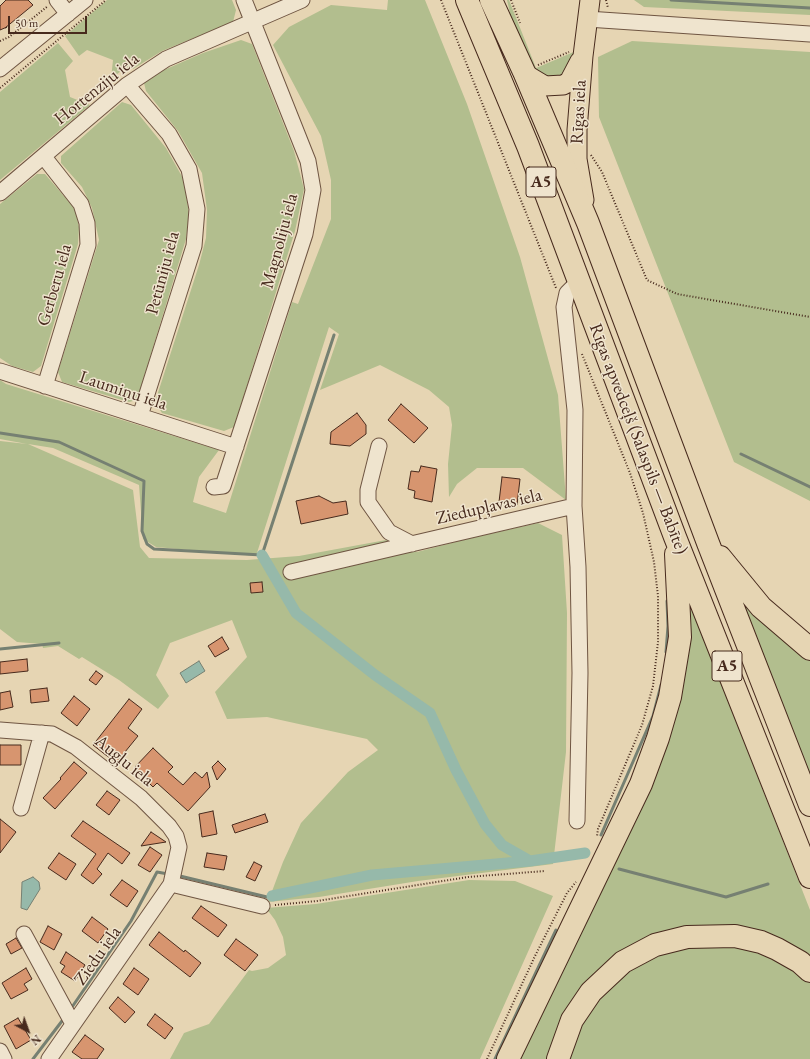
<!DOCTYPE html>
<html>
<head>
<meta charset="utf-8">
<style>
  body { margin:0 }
  #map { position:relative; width:810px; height:1059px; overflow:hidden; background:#e6d5b3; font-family:"EB Garamond",serif }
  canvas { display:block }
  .north { position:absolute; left:8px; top:1011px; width:40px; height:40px; -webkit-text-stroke:3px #efe4ce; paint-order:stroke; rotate:139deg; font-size:11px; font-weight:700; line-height:16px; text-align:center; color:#472a1d }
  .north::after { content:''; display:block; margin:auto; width:14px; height:18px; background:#472a1d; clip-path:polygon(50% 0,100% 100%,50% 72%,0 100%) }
  .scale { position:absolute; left:8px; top:16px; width:79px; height:18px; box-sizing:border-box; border:2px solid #472a1d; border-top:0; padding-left:5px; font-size:12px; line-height:14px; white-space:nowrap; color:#472a1d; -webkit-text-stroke:3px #efe4ce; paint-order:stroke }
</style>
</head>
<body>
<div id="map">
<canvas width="810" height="1059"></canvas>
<div class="north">N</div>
<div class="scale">50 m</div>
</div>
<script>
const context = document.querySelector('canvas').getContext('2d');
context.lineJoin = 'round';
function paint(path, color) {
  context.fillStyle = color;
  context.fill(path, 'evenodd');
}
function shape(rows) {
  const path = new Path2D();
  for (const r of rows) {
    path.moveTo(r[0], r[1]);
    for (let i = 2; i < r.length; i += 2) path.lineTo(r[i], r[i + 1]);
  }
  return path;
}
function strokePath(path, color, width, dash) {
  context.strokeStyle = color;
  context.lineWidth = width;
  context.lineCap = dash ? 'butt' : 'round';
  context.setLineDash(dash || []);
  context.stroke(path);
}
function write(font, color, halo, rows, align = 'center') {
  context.font = font + ' "EB Garamond",serif';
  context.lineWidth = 3;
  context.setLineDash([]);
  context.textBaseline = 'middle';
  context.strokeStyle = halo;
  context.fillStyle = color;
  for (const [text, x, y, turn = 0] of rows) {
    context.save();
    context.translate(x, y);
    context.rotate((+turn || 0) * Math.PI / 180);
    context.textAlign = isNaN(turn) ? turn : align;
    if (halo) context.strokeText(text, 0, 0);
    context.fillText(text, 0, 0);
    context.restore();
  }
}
const green = shape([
  [107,0,232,0,236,10,233,22,162,51,133,69,126,67,111,79,113,60,87,50,79,56,65,36],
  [388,0,425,0,467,104,520,257,558,395,566,500,523,468,477,468,457,484,449,497,448,464,452,425,449,407,429,390,380,365,320,390,339,334,329,327,256,556,156,547,143,539,139,485,53,448,28,444,133,490,140,547,149,558,247,560,299,556,386,540,417,552,467,539,538,523,562,535,567,613,566,752,553,864,418,881,319,897,268,902,283,862,301,823,348,772,378,750,367,739,267,717,227,719,215,692,247,657,232,620,170,643,156,675,169,696,158,709,119,680,82,657,79,659,58,646,43,648,42,644,17,642,0,629,0,441,27,444,0,439,0,380,6,384,219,450,199,477,193,502,226,513,292,302,298,304,331,219,331,180,321,136,273,45,289,27,331,5,387,10],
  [507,0,509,0,536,68,576,51,559,81,537,75,511,18],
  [634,0,810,0,810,15,644,7],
  [241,40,252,44,294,151,304,189,295,231,234,427,224,431,162,413,155,402,199,265,206,238,207,210,202,173,178,131,146,91,144,83,164,70,203,53],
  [632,41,810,52,810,501,734,462,599,117,598,57],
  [58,43,73,61,65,70,70,97,90,105,0,180,0,92],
  [122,102,131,105,166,148,184,180,189,214,186,239,137,400,129,402,62,382,58,372,99,240,92,208,82,187,61,163,61,156],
  [37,174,45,174,75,209,79,227,78,244,41,366,33,372,12,366,0,358,0,204],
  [736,587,810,651,810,775],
  [690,610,693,612,810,910,810,962,772,939,642,942,551,1059,517,1059,685,668],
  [469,880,515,881,553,896,480,1059,170,1059,184,1033,209,1024,249,970,252,971,268,968,286,955,283,937,275,920,266,908,316,904],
  [698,942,753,948,810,980,810,1059,567,1059,575,1035,602,991,645,958]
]);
const water = shape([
  [199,661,205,671,186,683,180,673,199,661],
  [33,877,39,882,40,889,27,910,21,908,22,882,33,877]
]);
const stream = shape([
  [671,0,810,8],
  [0,433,59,442,144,481,142,531,147,544,154,549,262,555,334,335],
  [741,454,810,487],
  [0,649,59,643],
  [666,652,668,626,667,601],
  [601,835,653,716,661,685],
  [619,869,726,897,768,884],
  [180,876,267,897,272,896],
  [70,1010,131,921,157,872,168,874],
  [33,1059,62,1021],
  [495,1059,556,930]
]);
const canal = shape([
  [262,555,296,613,375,675,430,713,456,770,485,824,502,845,530,861],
  [272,896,372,875,530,861,585,853]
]);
const building = shape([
  [6,0,28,0,33,5,5,28,7,27,0,30,0,6,6,0],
  [401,404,428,428,414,443,388,420,401,404],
  [357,413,366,425,366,434,350,446,330,444,331,432,357,413],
  [421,466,437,469,432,502,414,498,415,491,408,489,411,471,419,472,421,466],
  [502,477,520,479,517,505,499,502,502,477],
  [319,496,333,503,346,501,348,514,301,524,296,501,319,496],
  [262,582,263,592,251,593,250,583,262,582],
  [222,637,229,649,215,657,208,646,222,637],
  [27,659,28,671,0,674,0,662,27,659],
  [96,671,103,676,96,685,89,680,96,671],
  [47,688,49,701,31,703,30,690,47,688],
  [10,691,13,707,0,710,0,693,10,691],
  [74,696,90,709,77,726,61,713,74,696],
  [129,699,142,709,128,728,138,736,116,763,93,745,129,699],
  [0,745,21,745,21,765,0,765,0,745],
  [153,748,173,767,168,772,183,785,195,772,202,778,207,772,210,787,188,811,157,783,153,787,134,768,153,748],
  [218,761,226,769,217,780,212,767,218,761],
  [74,762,87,773,55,809,43,798,61,779,60,778,74,762],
  [107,791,120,800,109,815,96,805,107,791],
  [213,811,217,834,202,837,199,814,213,811],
  [265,814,268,822,235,833,232,825,265,814],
  [0,819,16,832,0,853,0,819],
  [83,821,130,853,122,864,108,853,97,869,102,874,93,884,81,875,96,854,71,836,83,821],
  [151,832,166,842,141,846,151,832],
  [150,847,162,855,150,872,138,865,150,847],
  [59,853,76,864,66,880,48,868,59,853],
  [207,853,227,856,224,870,204,867,207,853],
  [254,862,262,866,255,881,246,877,254,862],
  [122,880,138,891,127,907,110,895,122,880],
  [201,906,227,925,218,937,192,918,201,906],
  [92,917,108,929,98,943,82,931,92,917],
  [48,926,62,934,54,950,40,942,48,926],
  [159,932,184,952,185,950,201,963,190,977,149,945,159,932],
  [16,938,22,948,11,954,6,944,16,938],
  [236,939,258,955,245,971,224,955,236,939],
  [66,952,85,965,75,981,61,972,65,966,60,963,66,952],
  [26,968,32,979,24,984,28,990,11,999,2,983,26,968],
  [134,968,149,979,138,995,123,984,134,968],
  [118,997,135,1012,125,1023,109,1008,118,997],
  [155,1014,173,1028,165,1039,147,1025,155,1014],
  [18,1018,31,1040,16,1049,4,1026,18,1018],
  [85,1035,104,1049,97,1059,82,1059,72,1052,85,1035]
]);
const path = shape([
  [441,0,556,288],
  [511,0,520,23],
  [606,0,608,8],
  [0,41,9,37,48,6],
  [538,65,569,52],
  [0,88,106,0],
  [591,155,602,172,647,280,677,294,810,317],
  [582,354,630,473,643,513,654,562,658,596,658,642,653,686,642,725,598,829,597,836],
  [275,905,317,901,468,877,545,871],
  [487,1059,535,956,567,893,576,882]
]);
const minor = shape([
  [57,0,68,14],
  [587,19,810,34],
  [0,69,85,0],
  [127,85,169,134,189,169,197,209,194,246,140,416],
  [44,157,81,204,87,223,88,245,45,386],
  [0,193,127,85,166,59,302,0],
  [0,371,236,447],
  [379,446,368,490,368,502,389,532,412,544],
  [214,487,223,486,305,234,313,190,308,161,244,0],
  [291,572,574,506],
  [0,730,52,734,76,747,141,798,169,826,176,836,179,847,171,884,49,1059],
  [21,808,42,733],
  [577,821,580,673,578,567,574,506,575,410,564,307,567,293,572,288,580,286],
  [171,884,262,906],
  [24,934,73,1024],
  [0,1051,4,1059]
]);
const major = shape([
  [525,74,545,86,563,85,569,82,580,61],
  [584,200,577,159,577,130,583,56,590,0]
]);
const highway = shape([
  [467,0,528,146,675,537,810,877],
  [491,0,525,74,588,223,708,543,810,805],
  [720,557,761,607,810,649],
  [508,1059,641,784,658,738,670,697,680,637,676,554],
  [558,1059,572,1020,591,992,623,962,655,945,687,937,735,936,761,942,777,949,800,962,810,971]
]);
const shields = [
  [541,182,30],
  [727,666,30]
];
const shieldNames = [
  ["A5",541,182],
  ["A5",727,666]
];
const streetNames = [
  ["Hortenziju iela",97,89,-39],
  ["Rīgas iela",579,112,-87],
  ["Magnoliju iela",280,241,-75],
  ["Petūniju iela",163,273,-75],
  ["Gerberu iela",55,285,-74],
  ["Laumiņu iela",123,391,18],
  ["Rīgas apvedceļš (Salaspils — Babīte)",638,439,69],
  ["Ziedupļavas iela",489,507,-13],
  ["Augļu iela",124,761,39],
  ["Ziedu iela",98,956,-55]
];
paint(green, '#b2be8e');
paint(water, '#96b9aa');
strokePath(water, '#768072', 1);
strokePath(stream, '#768072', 3);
strokePath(canal, '#96b9aa', 11);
paint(building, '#d7956f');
strokePath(building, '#472a1d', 1);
strokePath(minor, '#6f5542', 17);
strokePath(major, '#472a1d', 21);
strokePath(highway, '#472a1d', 24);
strokePath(path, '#472a1d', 2, [1, 2]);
strokePath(minor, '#efe4ce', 15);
strokePath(major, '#e6d5b3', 19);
strokePath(highway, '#e6d5b3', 22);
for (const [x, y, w] of shields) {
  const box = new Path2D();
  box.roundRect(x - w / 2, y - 15, w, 30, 3);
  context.fillStyle = '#efe4ce';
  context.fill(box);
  strokePath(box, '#472a1d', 1);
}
write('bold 17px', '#472a1d', null, shieldNames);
write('18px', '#472a1d', '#efe4ce', streetNames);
</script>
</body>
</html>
